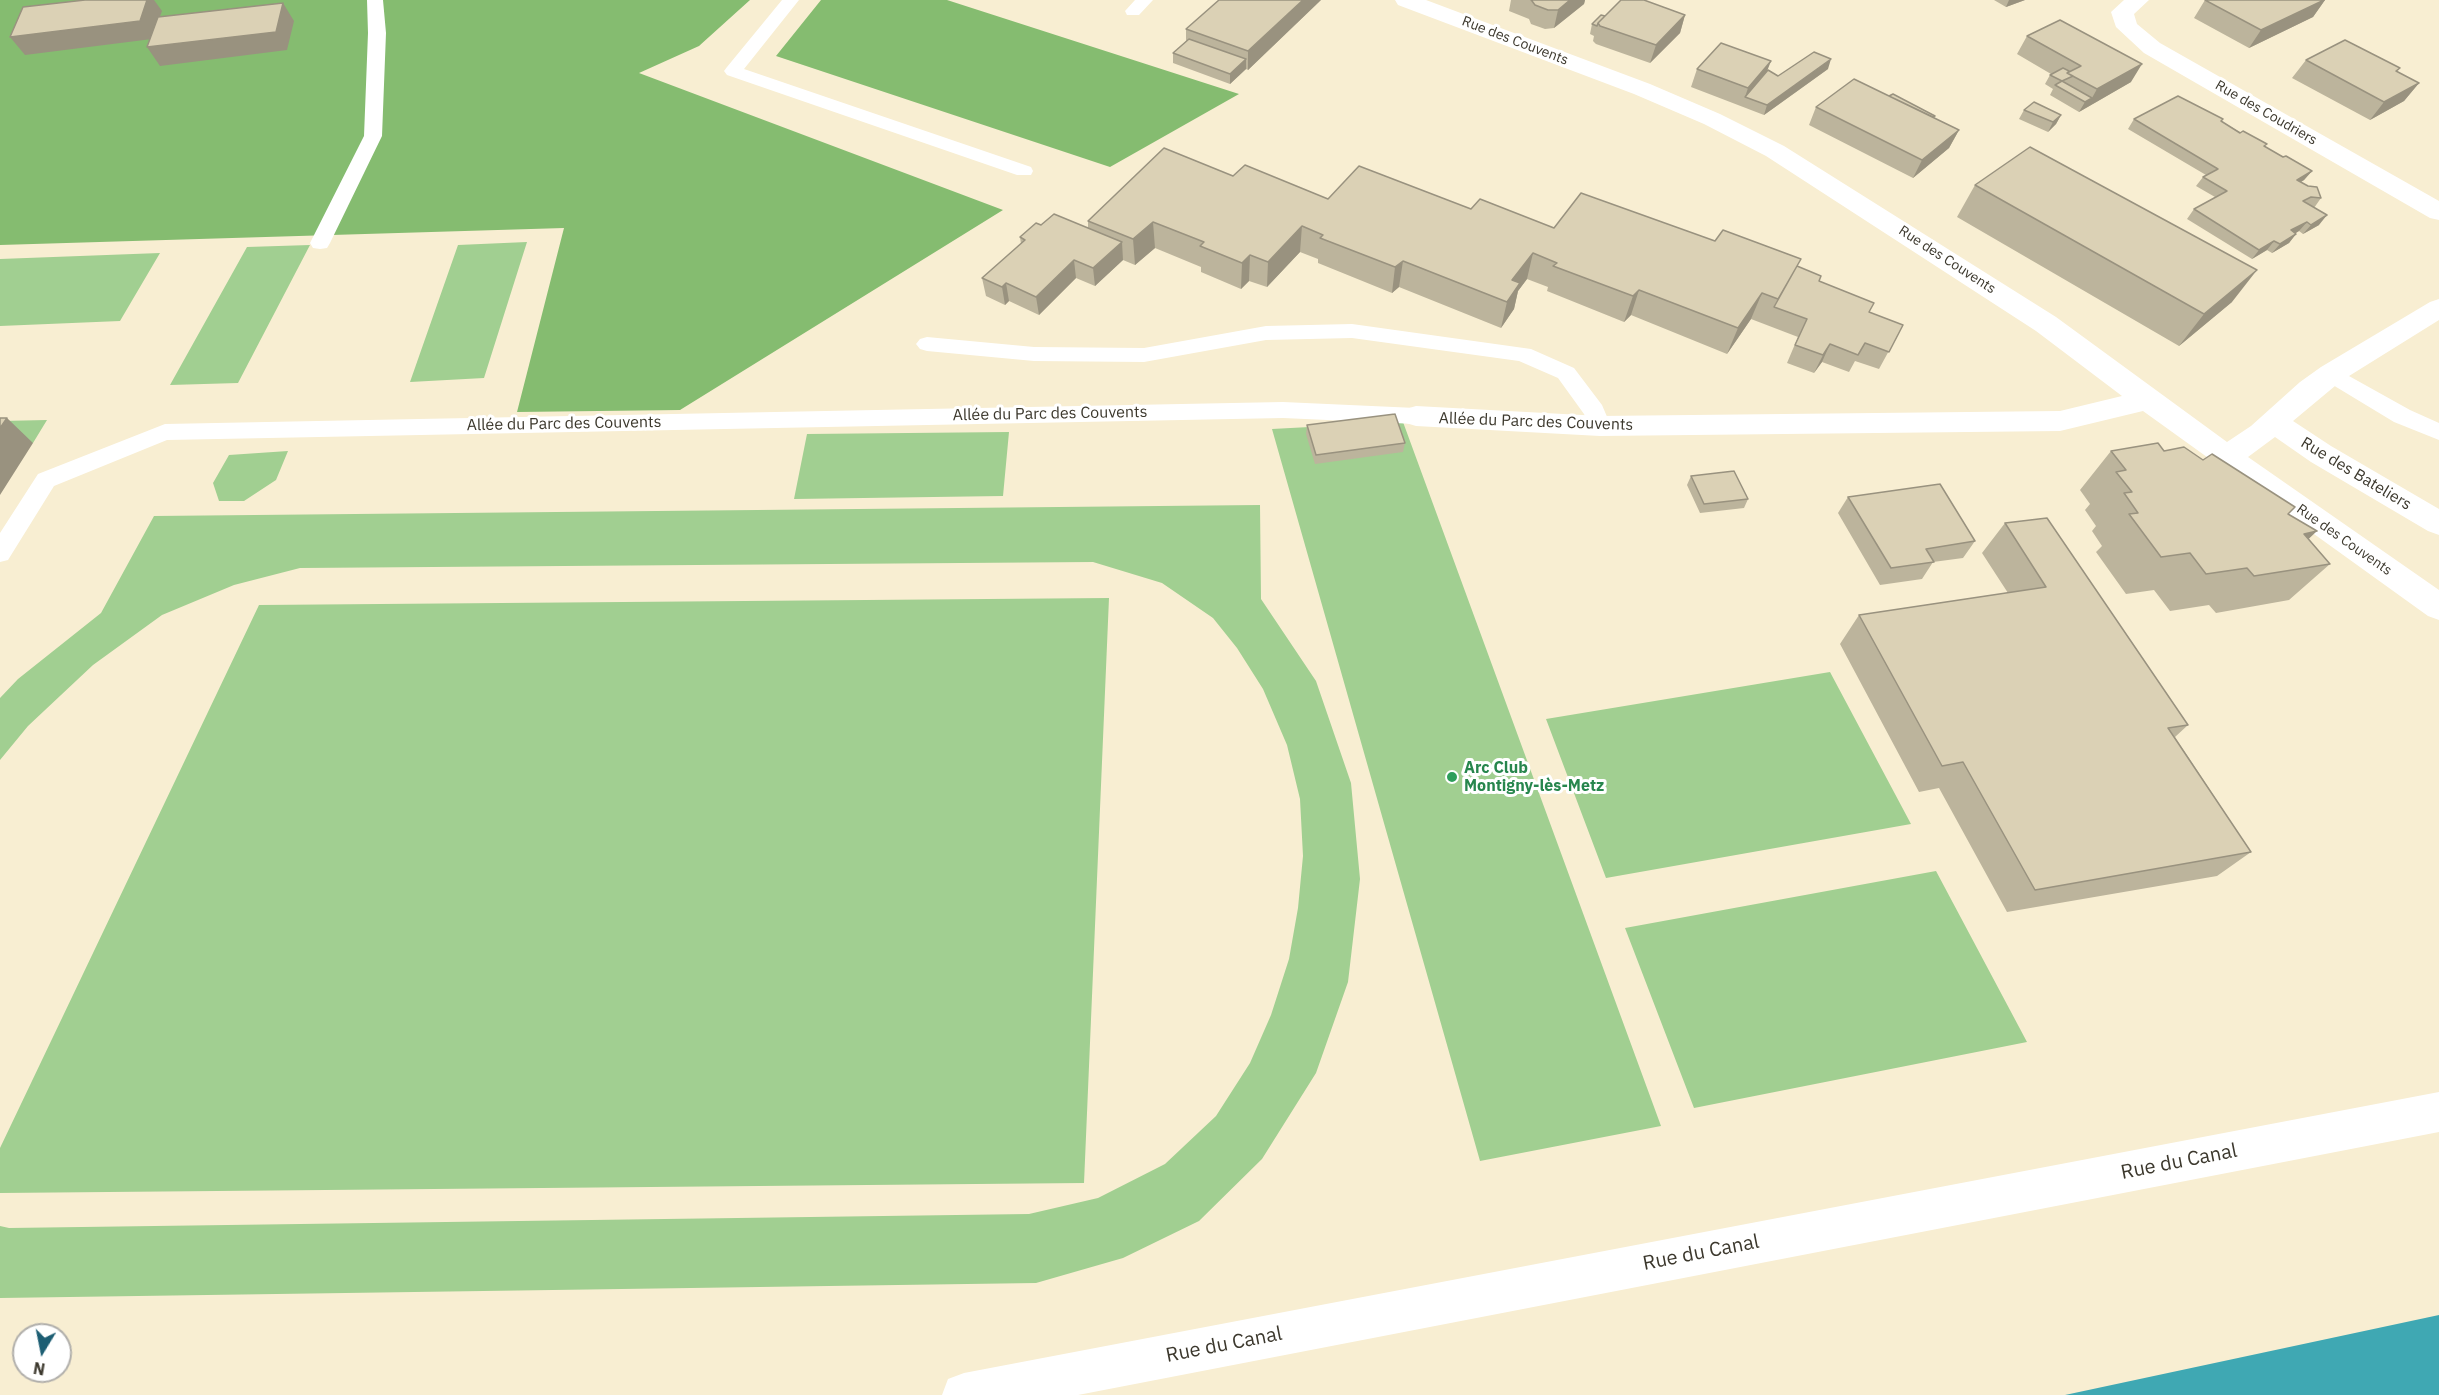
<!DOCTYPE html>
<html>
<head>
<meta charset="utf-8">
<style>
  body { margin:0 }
  #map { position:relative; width:2439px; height:1395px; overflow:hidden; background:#f8eed2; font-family:"IBM Plex Sans",sans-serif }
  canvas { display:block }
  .north { position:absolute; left:12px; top:1323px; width:60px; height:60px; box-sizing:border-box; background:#fff; border:2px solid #b1afab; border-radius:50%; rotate:190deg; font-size:16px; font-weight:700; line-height:24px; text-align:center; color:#3c382d }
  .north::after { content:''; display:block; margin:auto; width:21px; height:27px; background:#1d5e73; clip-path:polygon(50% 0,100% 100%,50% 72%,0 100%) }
</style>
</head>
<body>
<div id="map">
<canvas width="2439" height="1395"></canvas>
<div class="north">N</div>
</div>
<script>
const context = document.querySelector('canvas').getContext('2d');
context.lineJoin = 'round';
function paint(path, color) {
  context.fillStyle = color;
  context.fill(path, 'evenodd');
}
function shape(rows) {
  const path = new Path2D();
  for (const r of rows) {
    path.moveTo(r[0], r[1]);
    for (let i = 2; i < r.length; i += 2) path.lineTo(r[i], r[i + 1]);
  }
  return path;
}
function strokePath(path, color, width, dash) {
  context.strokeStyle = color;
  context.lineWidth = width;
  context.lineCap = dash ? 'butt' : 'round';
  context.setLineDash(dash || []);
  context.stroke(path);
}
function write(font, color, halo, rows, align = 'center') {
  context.font = font + ' "IBM Plex Sans",sans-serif';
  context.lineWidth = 6;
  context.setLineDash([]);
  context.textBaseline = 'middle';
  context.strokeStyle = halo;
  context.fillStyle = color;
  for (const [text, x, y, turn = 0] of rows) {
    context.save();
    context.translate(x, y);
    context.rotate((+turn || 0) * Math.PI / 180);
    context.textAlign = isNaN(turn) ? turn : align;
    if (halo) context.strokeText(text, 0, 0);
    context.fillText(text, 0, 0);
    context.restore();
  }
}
const green = shape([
  [527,242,484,378,410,382,458,245],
  [310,245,238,383,170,385,247,247],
  [160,253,120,321,0,326,0,259],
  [47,420,33,443,0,443,0,421],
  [1403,422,1661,1126,1480,1161,1272,429],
  [1009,432,1003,496,794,499,807,434],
  [288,451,276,480,244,501,219,501,213,483,229,455],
  [1260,505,1261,599,1316,681,1351,783,1360,879,1348,982,1316,1073,1262,1159,1199,1221,1123,1258,1036,1283,0,1298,0,1226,9,1228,1029,1214,1098,1198,1165,1164,1216,1116,1250,1063,1271,1015,1289,959,1298,908,1303,856,1300,799,1287,745,1263,689,1237,648,1213,618,1162,583,1093,562,300,568,234,585,162,615,93,665,28,726,0,760,0,698,18,679,101,613,154,516],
  [1109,598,1084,1183,0,1193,0,1148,259,605],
  [1830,672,1911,824,1606,878,1546,719],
  [1936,871,2027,1042,1694,1108,1625,928]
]);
const forest = shape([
  [0,0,750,0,699,46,639,73,1003,210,680,410,517,412,564,228,0,245],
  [821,0,947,0,1239,94,1110,167,776,56]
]);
const water = shape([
  [2439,1315,2439,1395,2065,1395]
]);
const lane = shape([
  [367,0,383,0,386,33,382,136,330,243,327,248,320,249,313,248,310,243,364,136,368,33,367,0],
  [782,0,799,0,744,69,1031,167,1033,171,1031,175,1017,175,727,75,724,71,727,67,782,0],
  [1135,0,1153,0,1139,15,1127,15,1125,11,1135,0],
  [1352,324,1531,349,1574,368,1602,405,1611,426,1608,432,1600,434,1592,432,1584,414,1558,378,1519,361,1352,338,1266,340,1144,362,1034,361,927,351,920,349,916,344,920,339,927,337,1034,347,1144,348,1266,326,1352,324],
  [2331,366,2410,410,2439,423,2439,440,2394,422,2323,379,2320,374,2323,369,2331,366],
  [1283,402,1416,408,1424,410,1427,416,1424,422,1416,424,1283,418,167,440,54,486,8,560,0,562,0,533,38,474,165,424,1283,402]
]);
const street = shape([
  [1395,0,1426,0,1650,84,1720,114,1784,146,2056,317,2227,442,2251,426,2300,382,2321,367,2430,302,2439,299,2439,320,2341,381,2293,421,2331,446,2439,509,2439,535,2428,531,2311,462,2275,437,2248,457,2439,590,2439,620,2428,616,2143,411,2060,431,1600,436,1416,426,1406,423,1402,416,1406,409,1416,406,1600,416,2060,411,2122,396,2036,331,1766,156,1704,124,1634,94,1398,5,1395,0],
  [2124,0,2149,0,2134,14,2137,24,2160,43,2439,201,2439,220,2430,218,2144,53,2116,27,2111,12,2124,0]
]);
const secondary = shape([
  [2439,1092,2439,1132,1078,1395,942,1395,948,1379,964,1373,2439,1092]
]);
const wall = shape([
  [1321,0,1248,70,1246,69,1230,84,1173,63,1173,53,1186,41,1186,29],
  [1511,0,1585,0,1584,4,1554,28,1545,29,1531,24,1529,19,1509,11],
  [1994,0,2025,0,2006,7],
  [2205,0,2325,0,2313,17,2249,48,2194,18],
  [1685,15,1680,33,1650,63,1596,44,1593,41,1594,36,1590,34,1592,24,1605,16],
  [2027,36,2131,82,2079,112,2050,95,2053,89,2045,84,2050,75,2051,74,2017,54],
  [2306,60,2400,68,2397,72,2419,83,2404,101,2370,120,2292,78],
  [1697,69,1768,70,1778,76,1828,69,1764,115,1691,87],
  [1816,107,1934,118,1959,130,1949,148,1913,178,1809,125],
  [2024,110,2061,115,2056,124,2048,132,2019,119],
  [2134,119,2223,119,2221,121,2283,157,2312,171,2304,180,2301,182,2321,198,2314,208,2319,225,2303,234,2299,231,2296,233,2296,234,2289,243,2272,253,2267,250,2252,259,2187,219,2194,209,2215,197,2196,186,2203,177,2206,175,2128,129],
  [1233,176,1328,199,1471,209,1554,228,1715,241,1801,259,1797,266,1819,281,1869,312,1903,325,1879,369,1855,361,1849,372,1822,362,1814,373,1787,363,1798,337,1751,319,1727,354,1631,315,1624,322,1547,291,1548,287,1527,279,1518,291,1514,309,1501,328,1399,287,1392,293,1318,263,1318,259,1300,252,1267,287,1249,281,1241,289,1201,272,1201,267,1155,248,1135,265,1123,260,1095,286,1076,278,1039,315,1009,301,1005,305,986,296,982,278,1021,244,1020,237,1041,225,1088,228,1088,221],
  [1975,185,2232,302,2179,346,1957,217],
  [1307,425,1405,443,1403,452,1315,464,1306,434],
  [2111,451,2164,451,2288,514,2330,564,2289,600,2216,613,2209,605,2170,611,2154,590,2126,594,2096,552,2102,546,2092,531,2096,526,2085,510,2090,504,2080,490],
  [1691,476,1748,499,1744,508,1700,513,1687,485],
  [1848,497,1975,541,1963,558,1933,562,1922,579,1880,585,1838,513],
  [2005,523,2188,725,2175,737,2251,852,2217,876,2007,912,1939,788,1919,792,1840,644,1859,615,2008,593,1982,553]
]);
const shadedWall = shape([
  [147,0,154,0,162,11,152,39,25,55,10,37],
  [1303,0,1321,0,1248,70,1248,51],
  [1570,0,1585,0,1584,4,1554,28,1558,10],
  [2009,0,2025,0,2006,7],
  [2324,0,2325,0,2313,17,2249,48,2261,30],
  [283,3,294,21,287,50,160,66,147,47],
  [1685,15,1680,33,1650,63,1656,45],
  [1246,59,1246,69,1230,84,1230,74],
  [1831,59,1828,69,1764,115,1767,105],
  [1771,61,1764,79,1745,97,1748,88],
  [2142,64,2131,82,2079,112,2085,102,2092,98,2097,89],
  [2419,83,2404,101,2370,120,2384,102],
  [2061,115,2056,124,2048,132,2053,122],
  [1959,130,1949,148,1913,178,1922,160],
  [2312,171,2304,180,2289,189,2297,180],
  [2327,215,2319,225,2303,234,2311,225],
  [1153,222,1155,248,1135,265,1133,239],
  [2307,222,2299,231,2284,240,2291,230],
  [1302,226,1300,252,1267,287,1268,262],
  [2296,234,2289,243,2272,253,2280,244],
  [2274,241,2267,250,2252,259,2259,250],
  [1122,242,1123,260,1095,286,1093,268],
  [1533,253,1527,279,1518,291,1514,309,1501,328,1512,280],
  [1250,255,1249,281,1241,289,1242,263],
  [1074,260,1076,278,1039,315,1036,297],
  [1403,261,1399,287,1392,293,1395,267],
  [2257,270,2232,302,2179,346,2204,314],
  [1006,283,1009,301,1005,305,1002,287],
  [1639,290,1631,315,1624,322,1633,296],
  [1762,293,1751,319,1727,354,1738,328],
  [1830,344,1822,362,1814,373,1823,355],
  [7,418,33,443,0,495,0,428],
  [2317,531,2277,569,2304,534]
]);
const building = shape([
  [85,0,147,0,140,21,10,37,23,7,85,0],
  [1219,0,1303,0,1248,51,1186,29,1219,0],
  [1531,0,1570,0,1558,10,1548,10,1535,5,1532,1,1531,0],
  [1621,0,1644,0,1685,15,1656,45,1600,26,1598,23,1621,0],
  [2205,0,2324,0,2261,30,2205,0],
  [283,3,276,32,147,47,158,17,283,3],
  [1601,15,1605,16,1598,23,1597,26,1592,24,1601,15],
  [2060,20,2142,64,2097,89,2067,73,2081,66,2027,36,2060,20],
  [1189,39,1246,59,1230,74,1173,53,1189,39],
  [2345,40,2400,68,2396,71,2419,83,2384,102,2306,60,2345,40],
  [1721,43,1771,61,1748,88,1697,69,1721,43],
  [1814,52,1831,59,1767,105,1745,97,1768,70,1778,76,1814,52],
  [2063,68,2069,71,2067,73,2073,76,2062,81,2092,98,2085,102,2055,85,2062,81,2050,75,2063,68],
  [1854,79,1959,130,1922,160,1816,107,1854,79],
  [1893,94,1935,116,1933,117,1889,96,1893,94],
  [2178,96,2223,119,2221,121,2240,133,2243,131,2267,144,2264,146,2283,157,2286,156,2312,171,2297,180,2308,186,2317,187,2321,198,2311,197,2303,201,2327,215,2311,225,2307,222,2291,230,2296,234,2280,244,2274,241,2259,250,2194,209,2227,191,2203,177,2218,169,2134,119,2178,96],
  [2034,102,2061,115,2053,122,2024,110,2034,102],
  [2030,147,2257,270,2204,314,1975,185,2030,147],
  [1164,148,1233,176,1245,165,1328,199,1359,166,1471,209,1480,199,1554,228,1581,193,1715,241,1723,230,1801,259,1778,299,1762,293,1738,328,1639,290,1633,296,1553,266,1557,263,1533,253,1512,280,1520,283,1507,302,1403,261,1395,267,1320,238,1323,235,1302,226,1268,262,1250,255,1242,263,1200,246,1204,242,1153,222,1133,239,1088,221,1164,148],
  [1054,214,1122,242,1093,268,1074,260,1036,297,1006,283,1002,287,982,278,1025,240,1020,237,1036,223,1041,225,1054,214],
  [1797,266,1821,276,1819,281,1874,303,1869,312,1903,325,1889,352,1865,343,1858,355,1830,344,1823,355,1795,345,1807,319,1774,307,1797,266],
  [1395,414,1405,443,1316,455,1307,425,1395,414],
  [0,418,7,418,0,428,0,418],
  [2158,443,2164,451,2184,447,2203,460,2212,454,2295,507,2288,514,2317,531,2304,534,2330,564,2254,576,2247,568,2206,574,2190,553,2161,557,2129,514,2138,513,2124,493,2132,492,2116,472,2126,470,2111,451,2158,443],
  [1734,471,1748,499,1704,504,1691,476,1734,471],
  [1940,484,1975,541,1926,549,1934,562,1891,568,1848,497,1940,484],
  [2047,518,2188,725,2168,728,2251,852,2035,890,1963,762,1942,766,1859,615,2046,587,2005,523,2047,518]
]);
const markers = [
  [1452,777,6,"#2e9e5b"]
];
const farStreetnames = [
  ["Rue des Couvents",1515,41,21],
  ["Rue des Coudriers",2266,113,30],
  ["Rue des Couvents",1947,260,33],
  ["Rue des Couvents",2344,540,35]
];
const streetNames = [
  ["Allée du Parc des Couvents",1050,414,-1],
  ["Allée du Parc des Couvents",1536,422,2],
  ["Allée du Parc des Couvents",564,424,-1],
  ["Rue des Bateliers",2356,474,31]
];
const leisureNames = [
  ["Arc Club",1464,768],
  ["Montigny-lès-Metz",1464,786]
];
const nearStreetnames = [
  ["Rue du Canal",2179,1162,-11],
  ["Rue du Canal",1701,1253,-11],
  ["Rue du Canal",1224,1345,-11]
];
paint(green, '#a1cf91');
paint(forest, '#85bc70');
paint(water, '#3fa8b3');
paint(lane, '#fff');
paint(street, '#fff');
paint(secondary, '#fff');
paint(wall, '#bcb49c');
paint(shadedWall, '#99927f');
paint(building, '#dbd1b5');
strokePath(building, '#99927f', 1.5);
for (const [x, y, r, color] of markers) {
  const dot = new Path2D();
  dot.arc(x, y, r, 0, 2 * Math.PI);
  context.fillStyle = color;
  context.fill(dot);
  strokePath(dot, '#fff', 2);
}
write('14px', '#3c382d', '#fff', farStreetnames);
write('16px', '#3c382d', '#fff', streetNames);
write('bold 16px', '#27864d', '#fff', leisureNames, 'left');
write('20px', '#3c382d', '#fff', nearStreetnames);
</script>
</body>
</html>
